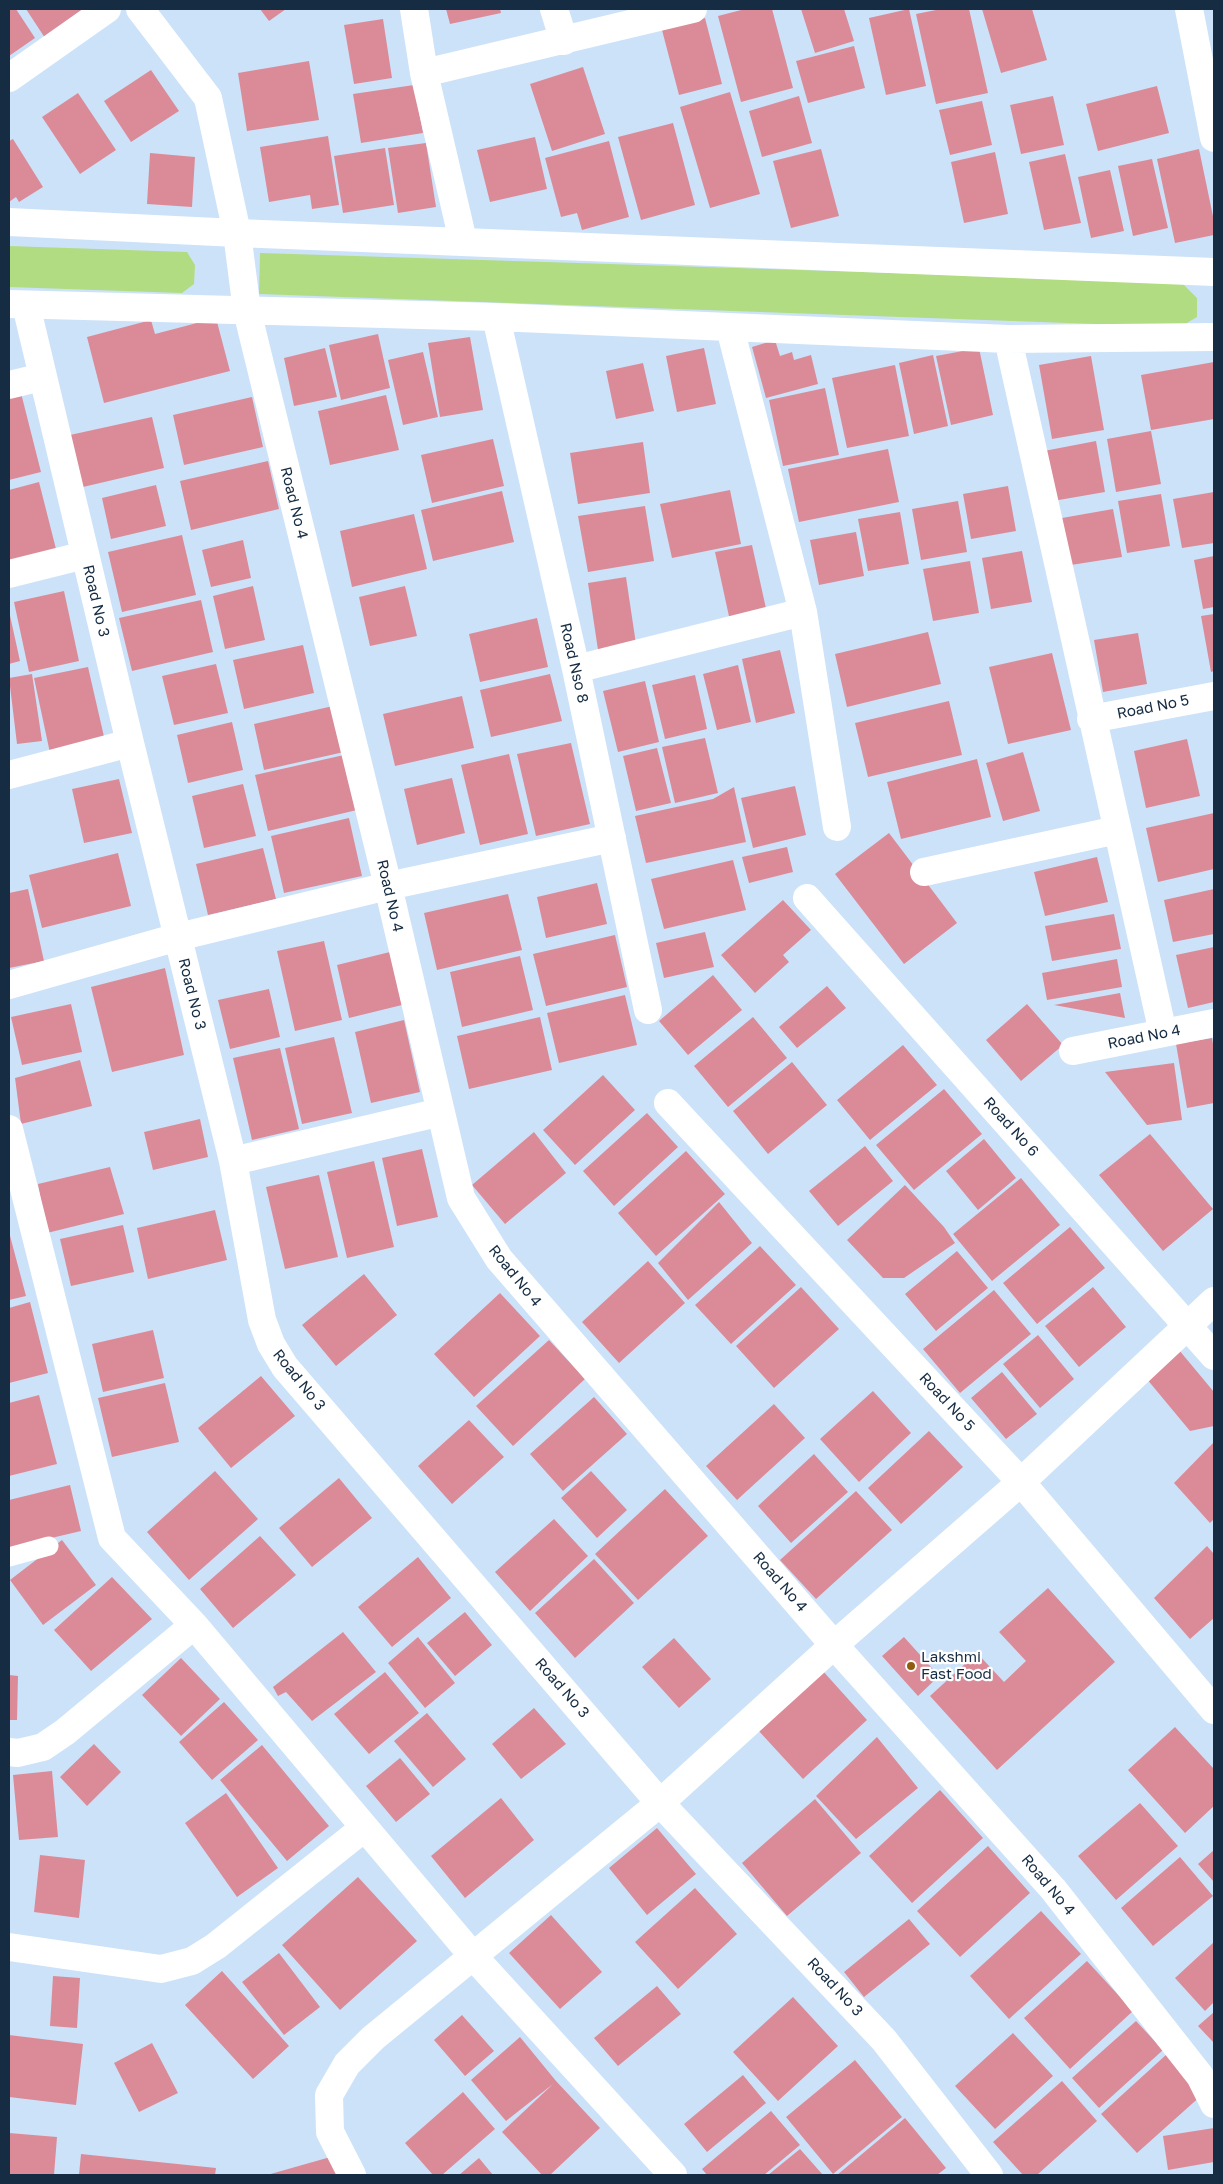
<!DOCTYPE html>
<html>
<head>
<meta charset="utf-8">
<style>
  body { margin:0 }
  #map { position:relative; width:1223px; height:2184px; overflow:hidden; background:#cce2f9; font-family:"Golos Text",sans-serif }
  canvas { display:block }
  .frame { position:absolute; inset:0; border:10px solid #162c42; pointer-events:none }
</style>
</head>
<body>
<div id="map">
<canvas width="1223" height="2184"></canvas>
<div class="frame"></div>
</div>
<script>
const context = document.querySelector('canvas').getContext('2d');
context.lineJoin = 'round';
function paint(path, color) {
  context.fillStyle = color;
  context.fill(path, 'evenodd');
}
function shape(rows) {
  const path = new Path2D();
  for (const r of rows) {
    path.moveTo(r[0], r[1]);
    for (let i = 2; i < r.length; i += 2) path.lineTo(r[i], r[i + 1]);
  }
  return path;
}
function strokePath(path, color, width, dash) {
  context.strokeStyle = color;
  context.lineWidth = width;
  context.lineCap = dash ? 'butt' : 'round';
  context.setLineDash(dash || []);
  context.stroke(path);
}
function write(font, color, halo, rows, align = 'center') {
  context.font = font + ' "Golos Text",sans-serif';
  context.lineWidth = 4.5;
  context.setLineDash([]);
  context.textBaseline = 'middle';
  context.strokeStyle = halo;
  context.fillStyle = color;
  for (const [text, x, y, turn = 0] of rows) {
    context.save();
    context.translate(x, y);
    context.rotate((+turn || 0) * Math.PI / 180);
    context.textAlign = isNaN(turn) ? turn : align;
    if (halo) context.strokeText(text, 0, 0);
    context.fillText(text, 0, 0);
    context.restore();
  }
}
const green = shape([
  [9,246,187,252,195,265,194,284,182,293,9,287],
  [260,253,1181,282,1197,298,1197,317,1180,327,259,294]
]);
const building = shape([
  [9,9,16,9,35,38,9,56],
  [26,9,89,9,45,38],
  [260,9,286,9,269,21],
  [446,9,500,9,501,13,450,24],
  [745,9,772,9,793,88,741,102,718,16],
  [801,9,844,9,854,41,815,53],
  [909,9,926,86,886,95,869,18],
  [941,9,969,9,988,93,936,104,916,14],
  [982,9,1032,9,1047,60,1001,73],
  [705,18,722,84,679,95,662,30],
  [383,19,392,78,354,84,344,25],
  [854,46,865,88,808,103,796,61],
  [309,61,319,120,247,131,238,73],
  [583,67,605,134,552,151,530,84],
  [151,70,179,111,131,142,104,101],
  [414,85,423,133,361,143,353,94],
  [1157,86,1169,133,1098,151,1086,104],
  [730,92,760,194,710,208,680,107],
  [78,93,116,150,80,174,42,117],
  [799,96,812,143,762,157,749,111],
  [1053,96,1064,145,1021,154,1010,105],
  [982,101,992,145,950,155,939,110],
  [673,123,695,205,641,220,618,137],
  [328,136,339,205,312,209,310,195,269,202,260,147],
  [535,137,547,189,490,202,477,150],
  [13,139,43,187,19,202,16,197,9,202,9,141],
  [609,141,629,217,582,230,577,213,561,217,545,158],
  [426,143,436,207,398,213,388,148],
  [385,148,394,205,343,213,334,156],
  [821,149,839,216,791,228,773,161],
  [1199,149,1214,221,1214,235,1175,243,1157,159],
  [995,152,1008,214,964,223,951,162],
  [150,153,195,157,192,207,147,204],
  [1065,154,1081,223,1044,230,1029,162],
  [1152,159,1168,228,1133,236,1118,166],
  [1110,170,1124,231,1091,238,1078,177],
  [216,318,230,371,104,403,87,337,151,320,155,334],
  [378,334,390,388,341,400,329,345],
  [470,337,483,410,440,417,428,343],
  [775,340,780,356,792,352,794,360,811,355,818,384,766,398,752,347],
  [325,348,337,397,294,406,284,358],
  [704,348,716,404,677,412,666,356],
  [979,348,993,415,951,425,936,356],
  [423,352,438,417,403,425,388,360],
  [933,355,948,426,914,434,899,363],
  [1091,356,1104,430,1052,439,1039,365],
  [1214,362,1214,419,1151,430,1141,375],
  [643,363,654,411,616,419,606,371],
  [895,365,909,436,847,448,832,378],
  [825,388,839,455,783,466,769,400],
  [21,393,41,472,9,480,9,397],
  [386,395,399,450,330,465,318,411],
  [252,397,263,447,184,465,173,415],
  [152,417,164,468,83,487,70,435],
  [1151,431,1161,484,1116,492,1107,439],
  [493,439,504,486,432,503,421,455],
  [1096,441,1105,492,1053,501,1044,451],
  [643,442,650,493,578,504,570,453],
  [888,449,899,502,799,522,788,469],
  [268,461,279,509,191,530,180,481],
  [39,482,56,549,9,561,9,490],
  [156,485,166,526,111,539,102,498],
  [1008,486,1016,531,971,539,963,494],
  [730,490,741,544,672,558,660,504],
  [502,491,514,542,433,561,421,510],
  [1214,492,1214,543,1182,548,1173,499],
  [1161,494,1170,546,1127,553,1118,501],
  [958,501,967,552,921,560,912,509],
  [645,506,654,561,588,572,578,516],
  [1113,509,1122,557,1071,565,1062,518],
  [900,512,909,564,868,571,858,519],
  [414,514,427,569,352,587,340,531],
  [856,532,864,576,819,585,810,540],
  [182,535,196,595,122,612,108,552],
  [243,540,251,578,211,587,202,550],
  [752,545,767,613,730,621,715,552],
  [1022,551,1032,602,991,609,982,558],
  [1214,556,1214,607,1203,609,1194,560],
  [970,561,979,613,933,621,923,569],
  [626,577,636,644,598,650,588,583],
  [253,586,265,640,225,649,213,596],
  [405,586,417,636,370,646,359,597],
  [64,591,79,661,29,672,14,602],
  [201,600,213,652,132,671,119,618],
  [9,611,20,661,9,664],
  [1214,614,1214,671,1211,672,1201,616],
  [537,618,548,667,480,682,469,634],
  [928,632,941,684,847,707,835,654],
  [1138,633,1147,684,1103,692,1094,640],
  [303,645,314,693,244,709,233,660],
  [780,650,795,713,756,723,742,659],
  [1052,653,1071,730,1008,744,989,667],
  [216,664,228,713,174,725,162,676],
  [738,665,751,722,717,730,703,674],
  [88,667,105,741,50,753,34,678],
  [32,674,42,741,17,744,9,678],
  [550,674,562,721,491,737,480,690],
  [695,675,707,729,665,739,652,685],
  [645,681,659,742,618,752,603,691],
  [462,696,474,748,395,766,383,714],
  [949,701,962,755,868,777,855,723],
  [333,706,344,752,264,770,254,724],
  [232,722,243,770,188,783,177,735],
  [705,738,718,793,675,803,662,747],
  [1187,739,1200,796,1146,808,1134,751],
  [571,743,590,824,536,836,517,754],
  [657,748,671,803,636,811,623,756],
  [1023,752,1040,811,1003,821,986,763],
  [509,754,528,834,480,845,461,765],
  [344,755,357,810,268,831,255,775],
  [977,759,991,817,901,839,887,782],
  [452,778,465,833,417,845,404,789],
  [119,779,132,833,84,843,72,789],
  [243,784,256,836,204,848,192,796],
  [795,786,806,835,753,848,741,798],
  [734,787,746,842,646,863,635,816,713,799],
  [1214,813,1214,869,1158,882,1146,828],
  [349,818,362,876,284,893,271,836],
  [889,833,957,923,904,964,835,874],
  [787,847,793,872,749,883,742,857],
  [263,848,276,899,208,915,196,864],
  [118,853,131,906,42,928,29,875],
  [1097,857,1108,902,1045,916,1034,872],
  [733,860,746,910,664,929,651,879],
  [597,883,607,924,546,938,537,897],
  [28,889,44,961,9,968,9,893],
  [1214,889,1214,934,1173,942,1164,900],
  [508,894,522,950,437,970,424,913],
  [783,900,811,930,783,955,789,962,755,993,721,955],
  [1114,914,1121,949,1052,961,1045,926],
  [705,932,714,967,664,978,656,943],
  [615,935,627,987,546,1006,533,954],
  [324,941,342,1020,295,1031,277,951],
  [1214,947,1214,1002,1188,1008,1176,955],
  [390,952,402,1005,349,1018,337,965],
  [520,956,533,1010,462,1027,450,972],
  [1117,959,1122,987,1047,1000,1042,973],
  [165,968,184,1055,112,1072,91,987],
  [713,975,742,1010,688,1055,659,1021],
  [827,986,846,1008,797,1048,779,1027],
  [269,989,280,1037,230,1049,218,1000],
  [1120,993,1125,1018,1054,1005],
  [625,995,637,1045,559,1063,547,1013],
  [71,1004,82,1052,22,1065,11,1017],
  [1027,1004,1063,1045,1021,1081,986,1040],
  [540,1017,552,1070,469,1089,457,1036],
  [753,1017,787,1058,728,1107,694,1066],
  [404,1020,420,1092,371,1103,355,1032],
  [334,1037,352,1113,302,1124,285,1048],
  [1212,1038,1214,1050,1214,1103,1187,1108,1176,1044],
  [903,1045,937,1085,870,1140,837,1100],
  [280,1048,299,1129,252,1140,233,1058],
  [80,1060,92,1106,21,1124,15,1078],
  [792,1062,827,1105,768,1154,733,1111],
  [1174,1063,1182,1120,1147,1125,1105,1072],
  [603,1075,635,1110,575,1165,543,1130],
  [944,1089,982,1134,914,1190,876,1145],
  [647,1113,678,1147,614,1206,583,1171],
  [200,1119,208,1157,153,1170,144,1132],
  [534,1132,566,1173,505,1224,472,1185],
  [1150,1134,1213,1209,1163,1251,1099,1175],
  [984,1139,1016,1178,978,1210,946,1171],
  [865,1146,893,1181,838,1226,809,1191],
  [422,1149,438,1217,397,1226,382,1158],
  [686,1151,725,1194,656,1256,618,1213],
  [374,1161,394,1247,347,1258,327,1172],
  [110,1167,124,1214,47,1233,38,1184],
  [319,1175,338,1257,285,1269,266,1187],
  [1021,1178,1060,1225,992,1281,953,1234],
  [905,1185,944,1227,955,1243,904,1278,883,1278,847,1240],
  [719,1202,752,1243,688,1300,658,1263],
  [215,1210,227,1260,148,1279,137,1228],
  [123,1225,134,1272,71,1286,60,1239],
  [1070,1227,1105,1268,1037,1324,1003,1283],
  [9,1232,26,1296,9,1300],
  [760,1246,796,1285,731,1344,695,1305],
  [957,1251,988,1288,936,1331,905,1294],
  [648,1261,685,1303,619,1363,582,1322],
  [364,1274,397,1315,336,1366,302,1325],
  [801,1287,839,1329,774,1388,736,1346],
  [1093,1287,1126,1327,1079,1367,1045,1326],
  [994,1290,1031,1334,960,1393,923,1349],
  [500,1293,540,1336,474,1397,434,1354],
  [30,1302,48,1373,9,1383,9,1308],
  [153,1330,164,1378,103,1392,92,1344],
  [1038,1335,1074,1379,1040,1408,1003,1364],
  [549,1340,585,1379,513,1446,476,1406],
  [1179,1350,1214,1392,1214,1426,1190,1431,1146,1378],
  [1002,1372,1037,1414,1006,1439,971,1398],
  [261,1376,295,1416,231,1468,198,1428],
  [165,1383,179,1442,112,1457,98,1398],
  [873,1391,911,1433,859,1482,820,1439],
  [39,1395,57,1464,9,1476,9,1403],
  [594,1397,627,1434,563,1491,530,1454],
  [774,1404,805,1438,737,1500,706,1466],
  [469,1420,504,1457,452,1504,418,1466],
  [929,1431,963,1467,901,1524,868,1488],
  [1214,1442,1214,1519,1210,1523,1174,1483],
  [814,1454,848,1492,791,1543,758,1506],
  [215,1471,258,1519,189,1580,147,1532],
  [591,1471,627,1510,597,1538,561,1498],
  [339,1478,372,1518,312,1567,279,1528],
  [70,1485,81,1531,9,1548,9,1500],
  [665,1489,708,1536,638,1600,595,1554],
  [856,1491,892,1530,816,1599,780,1560],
  [554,1519,588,1556,530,1611,495,1572],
  [260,1536,296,1575,233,1628,200,1589],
  [62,1540,96,1585,43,1625,10,1580],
  [1207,1546,1214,1554,1214,1618,1190,1639,1154,1598],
  [418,1557,451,1598,392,1647,358,1607],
  [594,1559,634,1603,575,1658,535,1613],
  [112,1577,152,1619,91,1671,54,1630],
  [1048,1588,1115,1662,997,1770,930,1696,977,1653,1004,1682,1026,1661,999,1632],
  [465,1612,492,1645,455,1676,427,1643],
  [343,1632,376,1672,312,1721,286,1692,278,1696,273,1687],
  [418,1637,455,1683,425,1708,388,1663],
  [904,1637,939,1676,918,1696,882,1656],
  [674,1638,711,1679,679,1708,642,1667],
  [181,1658,220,1699,181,1736,142,1695],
  [822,1670,867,1720,803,1779,757,1729],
  [385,1672,419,1713,369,1754,334,1714],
  [9,1675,18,1676,17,1720,9,1720],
  [224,1702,258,1740,212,1780,179,1742],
  [534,1708,566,1744,521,1779,492,1744],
  [427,1713,466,1759,433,1787,394,1741],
  [1175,1727,1214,1769,1214,1806,1185,1833,1128,1770],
  [877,1737,918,1788,856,1839,816,1796],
  [94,1744,121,1772,87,1806,60,1777],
  [262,1745,329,1826,287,1861,220,1780],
  [400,1758,430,1794,396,1822,366,1786],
  [52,1771,58,1837,19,1840,13,1775],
  [940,1790,983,1838,912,1903,869,1856],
  [226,1793,278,1868,237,1897,185,1823],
  [501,1798,534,1840,465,1898,431,1856],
  [815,1799,861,1853,787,1916,742,1863],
  [1140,1803,1178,1846,1116,1900,1078,1856],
  [657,1828,696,1874,647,1915,609,1868],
  [988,1846,1030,1893,960,1957,917,1911],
  [1214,1850,1214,1882,1198,1864],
  [40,1855,85,1860,79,1918,34,1912],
  [1180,1857,1213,1896,1153,1946,1121,1908],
  [358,1877,417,1941,340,2010,282,1945],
  [695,1888,737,1934,678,1989,635,1942],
  [1041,1911,1081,1954,1009,2019,970,1976],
  [551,1915,602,1972,560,2009,509,1953],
  [909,1919,930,1944,864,1997,844,1972],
  [1214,1942,1214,2002,1205,2011,1175,1978],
  [279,1953,320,2007,284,2035,242,1982],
  [1087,1961,1133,2011,1070,2069,1024,2018],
  [222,1971,289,2046,253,2079,185,2005],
  [53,1976,80,1978,77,2028,50,2026],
  [657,1986,681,2014,618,2066,594,2038],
  [793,1997,838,2046,778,2101,733,2052],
  [1214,2012,1214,2043,1198,2026],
  [462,2015,494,2051,465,2076,434,2040],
  [1136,2021,1163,2050,1099,2108,1072,2078],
  [1013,2033,1053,2076,995,2129,955,2086],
  [9,2035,83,2044,76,2105,9,2097],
  [520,2037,556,2081,600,2128,550,2175,542,2175,502,2132,553,2084,506,2121,471,2080],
  [152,2043,178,2093,139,2112,114,2063],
  [1167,2054,1203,2094,1137,2153,1101,2114],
  [855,2060,902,2117,833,2174,786,2117],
  [743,2075,766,2103,707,2152,684,2124],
  [1062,2081,1097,2121,1037,2175,1023,2175,993,2142],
  [463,2092,495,2129,442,2175,433,2175,405,2143],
  [771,2111,800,2145,764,2175,707,2175,702,2169],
  [905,2118,946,2168,937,2175,837,2175],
  [1214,2128,1214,2162,1168,2170,1163,2136],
  [9,2133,57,2137,54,2175,9,2175],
  [800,2149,823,2175,768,2175],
  [81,2154,216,2168,215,2175,79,2175],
  [341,2154,346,2175,267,2175],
  [479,2158,493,2175,459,2175]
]);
const service = shape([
  [9,1557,49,1546]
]);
const minor = shape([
  [140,9,208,98,237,233,247,311,388,886,461,1198,499,1259,834,1645,1053,1889,1200,2076,1214,2104],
  [414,9,424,73],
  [554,9,564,41],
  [1189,9,1214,138],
  [9,78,107,9],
  [9,222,237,233,1214,272],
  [463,241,424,73,693,9],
  [9,304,496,317,1008,339,1214,337],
  [26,305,130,743,233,1161,262,1320,271,1344,285,1367,660,1803,884,2040,989,2175],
  [496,317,576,669,648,1010],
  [730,328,803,612,837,827],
  [1008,339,1163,1033],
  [9,385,42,377],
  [9,574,85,555],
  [576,669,803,612],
  [1091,719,1214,696],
  [9,775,130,743],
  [924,872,1117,830],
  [807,898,1214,1356],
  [9,985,178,937,388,886,612,838],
  [1073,1051,1214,1023],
  [668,1103,1021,1482,1214,1710],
  [9,1129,112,1538,194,1625,473,1956,673,2175],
  [233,1161,441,1112],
  [9,1752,18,1753,43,1747,65,1732,194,1625],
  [9,1947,161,1969,192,1961,216,1946,364,1828],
  [352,2175,330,2132,329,2095,347,2064,373,2038,660,1803,834,1645,1021,1482,1214,1301]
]);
const markers = [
  [911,1666,5,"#915c0f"]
];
const streetNames = [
  ["Road No 4",294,503,76],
  ["Road No 3",96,601,77],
  ["Road Nso 8",574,663,77],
  ["Road No 5",1153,707,-11],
  ["Road No 4",390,896,77],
  ["Road No 3",192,994,76],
  ["Road No 4",1144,1037,-11],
  ["Road No 6",1011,1127,48],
  ["Road No 4",515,1276,51],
  ["Road No 3",299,1380,51],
  ["Road No 5",947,1402,47],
  ["Road No 4",780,1582,49],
  ["Road No 3",562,1688,49],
  ["Road No 4",1048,1885,50],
  ["Road No 3",835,1987,47]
];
const poiNames = [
  ["Lakshmi",921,1657],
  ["Fast Food",921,1674]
];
paint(green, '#b1dc81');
paint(building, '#db8b98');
strokePath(service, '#fff', 19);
strokePath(minor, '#fff', 28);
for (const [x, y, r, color] of markers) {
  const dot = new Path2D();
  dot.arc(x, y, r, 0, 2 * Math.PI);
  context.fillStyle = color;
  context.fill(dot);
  strokePath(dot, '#fff', 2);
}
write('15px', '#162c42', '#fff', streetNames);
write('15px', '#162c42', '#fff', poiNames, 'left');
</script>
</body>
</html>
